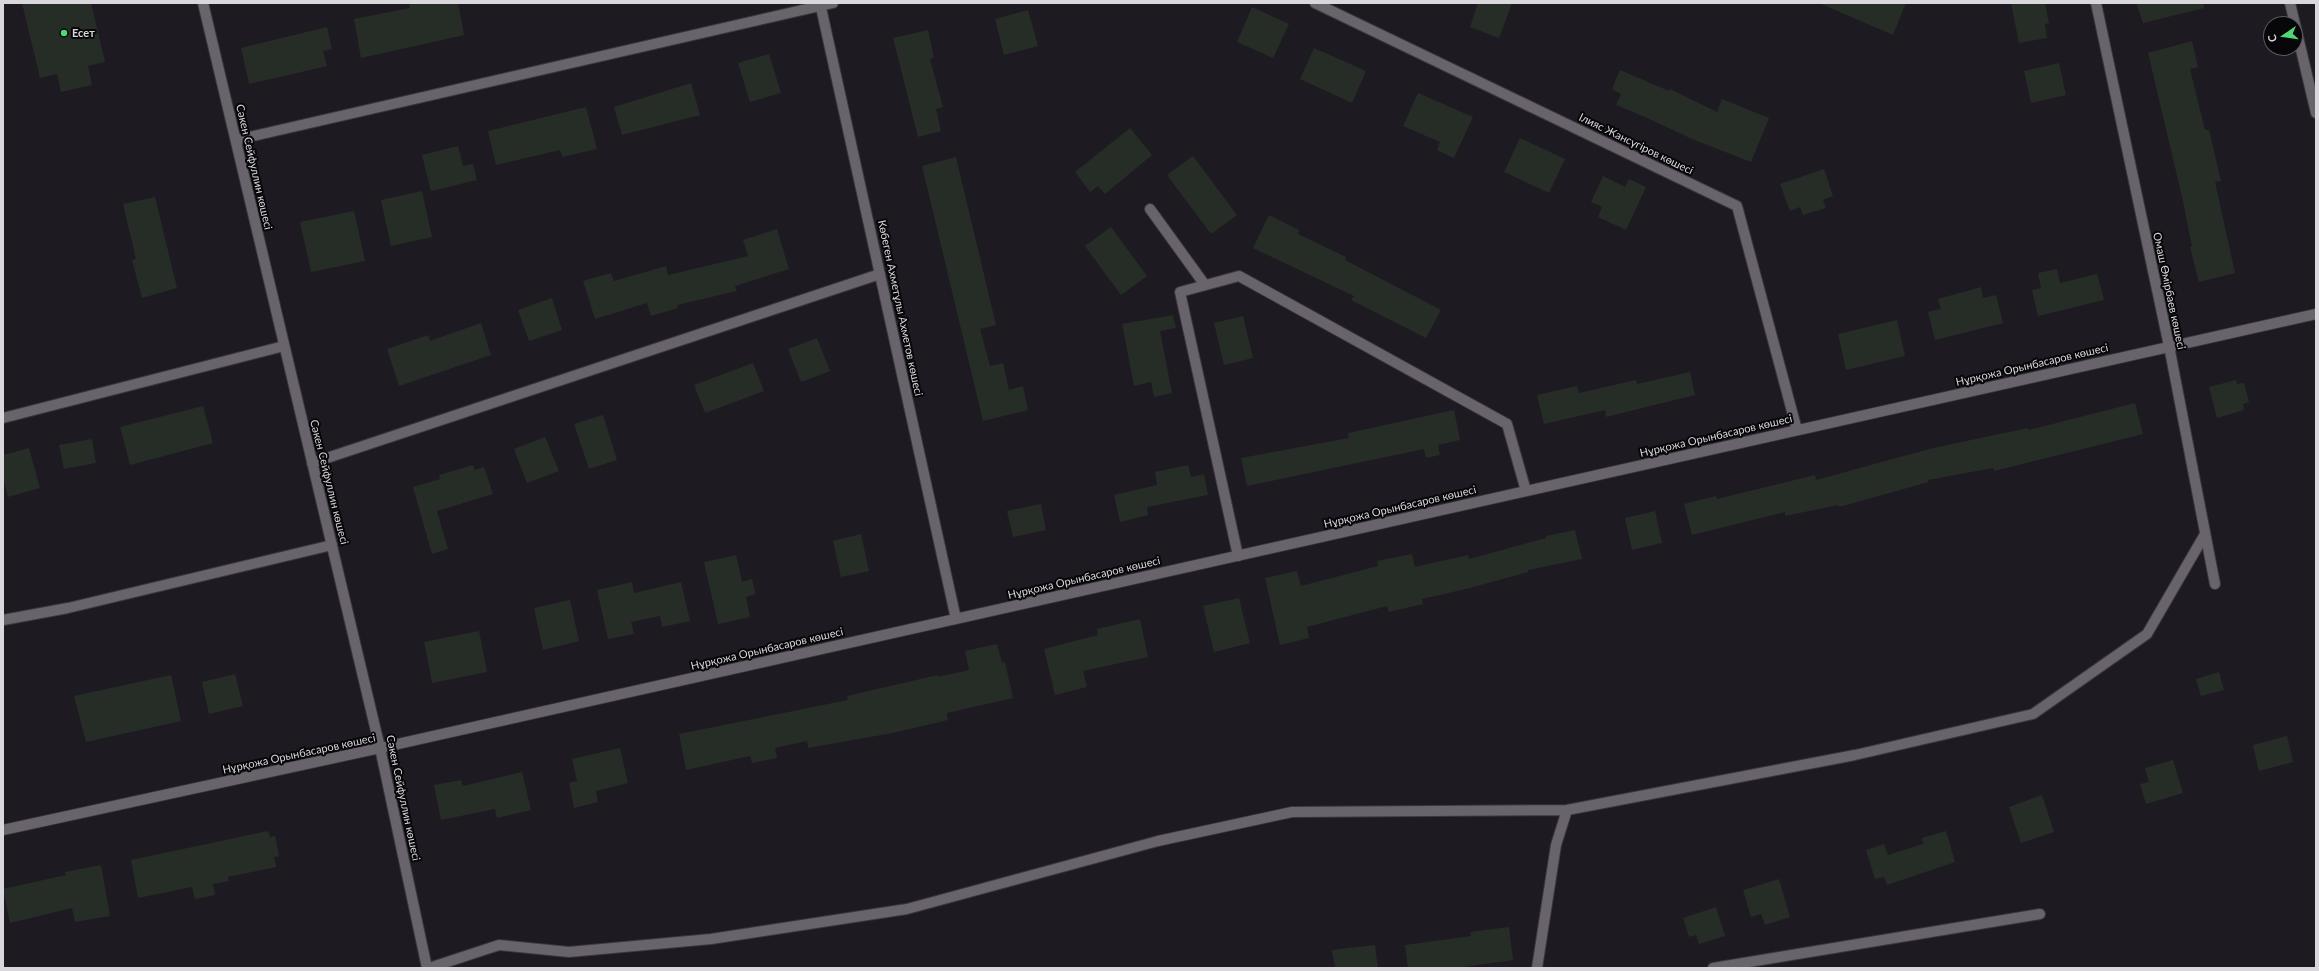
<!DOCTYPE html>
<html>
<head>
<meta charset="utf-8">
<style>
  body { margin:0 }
  #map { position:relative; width:2319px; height:971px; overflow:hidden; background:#1e1a21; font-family:Lato,sans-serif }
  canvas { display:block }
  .frame { position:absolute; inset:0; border:4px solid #dad7dc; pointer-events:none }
  .north { position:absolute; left:2263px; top:16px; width:40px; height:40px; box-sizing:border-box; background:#070608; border:1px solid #5b5a5d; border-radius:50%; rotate:257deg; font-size:11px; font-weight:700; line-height:16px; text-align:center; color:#dad7dc }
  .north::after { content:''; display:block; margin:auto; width:14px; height:18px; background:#4fd675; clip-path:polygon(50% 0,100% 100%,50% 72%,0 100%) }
</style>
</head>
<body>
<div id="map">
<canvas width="2319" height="971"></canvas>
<div class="frame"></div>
<div class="north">С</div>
</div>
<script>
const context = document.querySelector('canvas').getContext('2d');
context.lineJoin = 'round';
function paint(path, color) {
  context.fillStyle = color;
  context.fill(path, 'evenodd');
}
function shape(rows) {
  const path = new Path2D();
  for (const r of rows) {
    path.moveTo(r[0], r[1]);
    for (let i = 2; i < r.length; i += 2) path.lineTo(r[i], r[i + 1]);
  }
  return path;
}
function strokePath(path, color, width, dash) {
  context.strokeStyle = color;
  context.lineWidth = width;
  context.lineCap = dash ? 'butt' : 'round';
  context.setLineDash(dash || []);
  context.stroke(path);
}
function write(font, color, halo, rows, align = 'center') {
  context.font = font + ' Lato,sans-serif';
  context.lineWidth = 4;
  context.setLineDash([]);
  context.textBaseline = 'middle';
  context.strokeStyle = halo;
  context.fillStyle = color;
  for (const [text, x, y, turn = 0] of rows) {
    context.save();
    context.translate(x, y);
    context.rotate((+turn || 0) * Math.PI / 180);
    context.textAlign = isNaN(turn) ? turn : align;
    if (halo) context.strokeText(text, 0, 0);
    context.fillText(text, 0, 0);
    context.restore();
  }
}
const building = shape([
  [22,3,91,3,105,62,88,66,92,85,61,92,57,74,40,78],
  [409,3,458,3,464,35,361,58,354,19,410,8],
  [1478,3,1512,3,1499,38,1470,27],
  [1819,3,1906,3,1893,35],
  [2011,3,2045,3,2049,23,2045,24,2047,38,2019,43],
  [2136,3,2203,3,2204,8,2143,23],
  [1252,7,1289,24,1273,58,1237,42],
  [1028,10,1038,46,1004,55,995,19],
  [327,27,332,49,323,51,327,66,249,84,241,48],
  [928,30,934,58,930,59,943,107,936,109,941,131,918,137,893,38],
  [2192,41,2198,67,2190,69,2205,130,2209,130,2221,181,2215,182,2235,273,2199,282,2190,247,2192,247,2183,201,2148,53],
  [1314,48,1366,71,1352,103,1300,79],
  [769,54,781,93,750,102,738,63],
  [2059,63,2066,95,2031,103,2024,71],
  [1620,70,1669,91,1670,89,1717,112,1722,99,1769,118,1751,162,1692,139,1645,117,1616,105,1621,94,1612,89],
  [691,83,700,115,622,135,614,107],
  [1418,93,1473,117,1454,158,1437,150,1440,142,1403,126],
  [586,107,597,149,562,157,560,150,496,165,488,131],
  [1130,128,1152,155,1105,194,1098,186,1090,192,1075,172],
  [1520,138,1565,159,1549,193,1504,172],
  [458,146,463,166,473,164,477,180,431,191,422,155],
  [1193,156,1237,215,1211,234,1167,175],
  [956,157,996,325,980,329,990,366,1003,363,1009,390,1023,386,1028,410,983,421,922,166],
  [1824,169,1833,196,1823,200,1826,208,1803,215,1800,207,1790,211,1780,184],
  [1603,176,1625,187,1629,179,1646,187,1626,230,1598,217,1602,207,1591,202],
  [422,191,432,237,391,246,381,200],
  [155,197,177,288,142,298,132,260,136,259,123,204],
  [354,211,365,261,311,272,300,222],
  [1269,215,1299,230,1298,234,1346,257,1345,260,1441,310,1426,338,1351,300,1354,296,1253,248],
  [1111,227,1147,276,1121,295,1085,246],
  [777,229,789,269,735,286,737,291,677,305,678,308,651,316,647,303,595,319,583,281,611,273,614,281,666,266,668,275,748,256,743,240],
  [2057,269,2060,283,2097,274,2104,300,2038,316,2032,290,2041,288,2038,273],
  [1981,287,1983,298,1996,295,2003,323,1935,340,1928,312,1941,309,1938,299],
  [552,298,562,330,529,341,518,310],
  [1173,315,1176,328,1160,331,1172,393,1154,397,1151,382,1134,386,1122,324],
  [1243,316,1253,358,1224,365,1214,323],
  [1897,320,1905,356,1846,370,1838,334],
  [481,323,491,355,399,386,387,349,428,335,430,341],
  [817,338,830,371,801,382,788,349],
  [753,363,764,391,705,413,694,385],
  [1690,372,1695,395,1606,417,1605,410,1544,424,1537,395,1577,386,1579,393,1636,380,1637,384],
  [2236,380,2237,384,2244,383,2249,402,2243,404,2244,410,2217,418,2209,387],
  [2135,403,2143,434,1994,471,1993,468,1928,480,1929,482,1839,507,1838,505,1785,516,1785,512,1692,535,1684,504,1716,496,1717,499,1815,475,1816,480,1933,448,2028,428,2029,430],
  [203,406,213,443,130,465,120,427],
  [1454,410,1460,440,1438,445,1440,455,1426,458,1424,449,1247,486,1241,458,1349,438,1348,433],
  [603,415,617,460,589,469,574,424],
  [545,437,559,471,527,483,514,449],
  [92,439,96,463,64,469,59,445],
  [29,448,40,488,8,497,3,478,3,455],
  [473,465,475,470,484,467,493,494,437,511,448,549,432,554,413,487,440,479,439,475],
  [1188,465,1191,477,1204,474,1208,495,1147,507,1148,515,1120,522,1114,495,1157,485,1155,472],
  [1041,504,1046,530,1013,537,1007,511],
  [1655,511,1662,543,1632,550,1625,518],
  [1575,530,1582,559,1528,570,1528,572,1470,588,1422,599,1423,604,1389,612,1387,606,1307,627,1309,638,1280,645,1265,578,1297,571,1301,586,1378,566,1377,561,1412,554,1415,567,1468,555,1469,559,1546,538,1546,536],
  [861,534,869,571,841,577,833,541],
  [736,555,742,582,752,579,756,594,746,597,750,617,718,624,704,562],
  [632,582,634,593,681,582,690,621,662,627,660,616,631,622,634,634,608,639,597,590],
  [1239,598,1250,643,1214,652,1203,606],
  [570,600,579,641,543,650,534,608],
  [1140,619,1148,657,1083,671,1087,687,1055,695,1044,649,1098,635,1097,629],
  [479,631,487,672,432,683,424,642],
  [997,644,1002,663,1005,662,1013,698,947,713,948,720,893,733,808,748,807,741,775,748,777,758,752,763,750,756,686,770,679,734,848,700,847,696,938,675,938,677,969,670,965,651],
  [2219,672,2224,690,2201,696,2196,679],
  [235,674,243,706,209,714,202,682],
  [171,675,181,721,86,742,74,696],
  [2287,736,2293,762,2259,771,2253,745],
  [620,748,628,783,596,791,598,802,574,808,569,783,577,781,572,759],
  [2173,760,2183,793,2146,804,2140,784,2149,782,2145,768],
  [522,772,531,810,497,818,495,809,441,820,434,785,461,780,463,786],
  [2042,795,2054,832,2021,843,2009,807],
  [268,831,270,837,275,836,279,856,274,857,276,867,228,877,229,881,213,884,215,895,195,899,192,887,138,898,131,860],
  [1946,831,1955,862,1887,885,1884,877,1875,879,1866,850,1884,844,1888,855,1923,844,1922,838],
  [101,865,110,916,75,922,72,908,10,923,3,889,66,875,65,872],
  [1779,879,1790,917,1765,925,1761,914,1751,917,1743,890],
  [1716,907,1725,936,1699,944,1696,935,1689,937,1683,918],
  [1509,927,1513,960,1456,968,1408,968,1405,945,1471,936,1470,932],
  [1375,945,1378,968,1335,968,1332,950]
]);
const service = shape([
  [2290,3,2316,113],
  [1150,209,1205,285],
  [1238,556,1180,292,1239,276,1507,424,1526,491],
  [429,968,499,945,569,952,711,939,907,909,1158,841,1292,812,1567,810,1855,755,2033,714,2147,634,2205,534],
  [1537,968,1556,845,1567,810],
  [1713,968,2040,914]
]);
const minor = shape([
  [820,3,956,619],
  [1315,3,1737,206,1797,430],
  [2096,3,2169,346,2215,584],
  [236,140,833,3],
  [3,418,284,346],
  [312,463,880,274],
  [3,620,68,608,332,545],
  [3,830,380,748,2316,314]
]);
const tertiary = shape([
  [203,3,380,748,427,968]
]);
const markers = [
  [64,33,4,"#4fd675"]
];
const poiNames = [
  ["Есет",72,33]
];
const streetNames = [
  ["Ілияс Жансүгіров көшесі",1636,144,26],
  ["Сәкен Сейфуллин көшесі",254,167,77],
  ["Омаш Өмірбаев көшесі",2169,291,78],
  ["Көбеген Ахметұлы Ахметов көшесі",900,308,78],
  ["Нұрқожа Орынбасаров көшесі",2032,365,-13],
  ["Нұрқожа Орынбасаров көшесі",1716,436,-13],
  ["Сәкен Сейфуллин көшесі",329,482,76],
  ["Нұрқожа Орынбасаров көшесі",1400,507,-13],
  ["Нұрқожа Орынбасаров көшесі",1084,578,-13],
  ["Нұрқожа Орынбасаров көшесі",767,649,-13],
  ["Нұрқожа Орынбасаров көшесі",299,754,-12],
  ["Сәкен Сейфуллин көшесі",403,798,78]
];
paint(building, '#262d27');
strokePath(service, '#3a373d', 12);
strokePath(minor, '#3a373d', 12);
strokePath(tertiary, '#3a373d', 12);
strokePath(service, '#69636c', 10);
strokePath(minor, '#69636c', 10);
strokePath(tertiary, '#69636c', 10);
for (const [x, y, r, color] of markers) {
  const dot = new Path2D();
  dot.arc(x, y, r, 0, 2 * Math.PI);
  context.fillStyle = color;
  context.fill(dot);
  strokePath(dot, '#070608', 1.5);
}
write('bold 11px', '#dad7dc', '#070608', poiNames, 'left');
write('11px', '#dad7dc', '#070608', streetNames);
</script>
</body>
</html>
